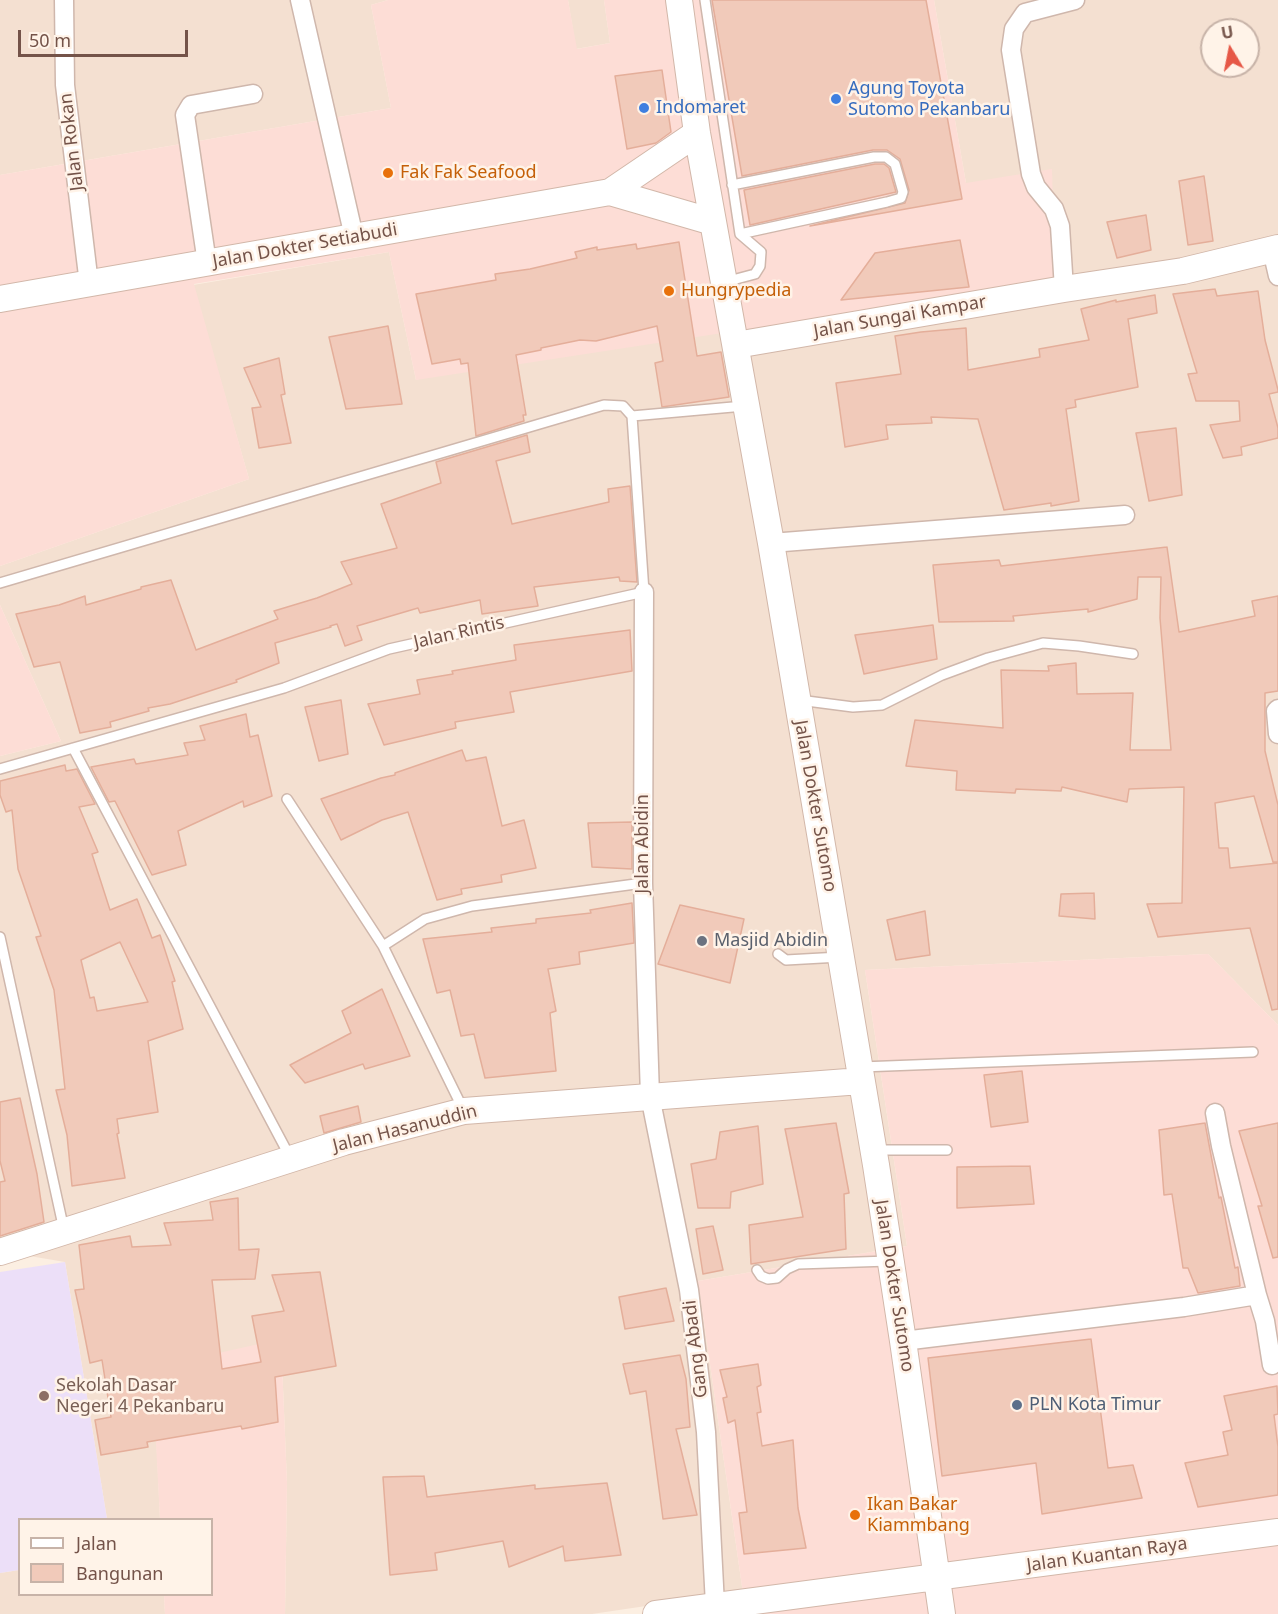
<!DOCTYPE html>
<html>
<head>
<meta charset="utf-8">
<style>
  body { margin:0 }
  #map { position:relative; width:1278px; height:1614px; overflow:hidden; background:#fcefe2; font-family:"Noto Sans",sans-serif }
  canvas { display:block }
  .legend { position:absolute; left:18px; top:1518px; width:195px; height:78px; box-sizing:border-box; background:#fff3e8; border:2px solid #c7b3a8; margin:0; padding:8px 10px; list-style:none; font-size:18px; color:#745349 }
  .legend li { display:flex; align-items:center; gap:12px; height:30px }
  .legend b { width:30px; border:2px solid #c7b3a8 }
  .north { position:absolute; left:1200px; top:18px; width:60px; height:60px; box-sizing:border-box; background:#fff3e8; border:2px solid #c7b3a8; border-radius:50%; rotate:350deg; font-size:16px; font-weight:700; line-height:24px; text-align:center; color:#745349 }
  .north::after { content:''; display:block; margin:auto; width:21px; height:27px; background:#e65847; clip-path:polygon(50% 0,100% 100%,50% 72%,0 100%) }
  .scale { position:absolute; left:18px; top:30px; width:170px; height:27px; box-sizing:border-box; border:3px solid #745349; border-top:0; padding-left:8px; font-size:18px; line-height:21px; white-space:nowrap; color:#745349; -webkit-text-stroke:4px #fff3e8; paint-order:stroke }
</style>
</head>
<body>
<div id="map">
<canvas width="1278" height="1614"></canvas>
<ul class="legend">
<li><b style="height:8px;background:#fff"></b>Jalan</li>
<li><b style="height:16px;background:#f1caba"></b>Bangunan</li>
</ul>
<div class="north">U</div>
<div class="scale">50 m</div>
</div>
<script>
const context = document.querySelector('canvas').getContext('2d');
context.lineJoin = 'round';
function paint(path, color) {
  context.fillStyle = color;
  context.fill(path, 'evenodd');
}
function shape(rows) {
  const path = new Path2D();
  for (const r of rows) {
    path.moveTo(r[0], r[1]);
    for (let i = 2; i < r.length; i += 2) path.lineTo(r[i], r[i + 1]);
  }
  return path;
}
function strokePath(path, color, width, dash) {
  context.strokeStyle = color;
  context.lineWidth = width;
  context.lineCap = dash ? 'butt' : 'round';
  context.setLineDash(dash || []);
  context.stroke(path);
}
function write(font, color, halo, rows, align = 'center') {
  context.font = font + ' "Noto Sans",sans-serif';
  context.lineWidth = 5;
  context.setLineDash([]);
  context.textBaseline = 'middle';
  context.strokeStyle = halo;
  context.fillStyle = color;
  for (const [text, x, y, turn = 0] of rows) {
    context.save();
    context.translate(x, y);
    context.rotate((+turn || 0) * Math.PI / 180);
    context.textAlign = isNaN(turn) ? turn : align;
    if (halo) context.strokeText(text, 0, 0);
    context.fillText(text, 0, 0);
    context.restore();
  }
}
const residential = shape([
  [0,0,388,0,371,5,391,108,0,175],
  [568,0,604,0,610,43,576,49],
  [934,0,1278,0,1278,1025,1208,954,865,970,907,1246,698,1281,746,1614,673,1602,592,1614,285,1614,287,1483,281,1340,153,1368,160,1519,107,1519,65,1262,0,1251,0,756,61,741,0,605,0,566,249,479,193,285,389,252,416,380,966,183],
  [1212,30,1248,30,1248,66,1212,66],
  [19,1570,20,1594,164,1595,165,1614,0,1614,0,1573]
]);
const commercial = shape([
  [388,0,568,0,577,49,610,43,604,0,934,0,966,183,1052,169,1055,282,416,380,389,252,194,284,249,479,0,566,0,175,391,108,371,5],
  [0,605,61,741,0,756],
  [1208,954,1278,1025,1278,1614,746,1614,698,1281,907,1246,865,970],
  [281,1339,287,1483,285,1614,165,1614,164,1595,212,1594,212,1520,160,1519,152,1368]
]);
const education = shape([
  [65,1262,107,1519,20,1520,19,1570,0,1573,0,1272]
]);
const building = shape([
  [712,0,926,0,962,199,810,226,905,203,909,190,900,159,887,150,873,150,742,176,712,0],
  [662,70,671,132,656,143,627,149,615,76,662,70],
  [875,164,884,164,889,168,896,192,750,225,744,190,875,164],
  [1204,176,1213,241,1188,245,1179,181,1204,176],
  [1146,215,1151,250,1117,258,1107,222,1146,215],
  [960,240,969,287,841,300,875,253,960,240],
  [679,242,697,356,721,352,729,397,662,407,655,363,663,361,657,326,596,341,580,340,541,348,541,350,516,355,526,415,523,415,524,421,476,436,468,363,461,364,460,359,432,364,416,294,496,280,495,274,530,269,577,258,575,252,597,247,597,250,636,244,637,249,679,242],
  [1215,289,1217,296,1258,291,1265,340,1278,390,1278,392,1269,394,1278,428,1278,438,1241,447,1242,455,1223,458,1210,425,1240,421,1239,401,1196,401,1188,374,1197,373,1173,294,1215,289],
  [1155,295,1157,313,1128,319,1138,387,1075,400,1076,407,1066,409,1079,501,1051,506,1051,503,1004,510,978,419,931,417,932,423,886,425,888,439,845,447,836,383,901,374,895,336,921,332,966,328,968,370,1040,357,1039,349,1089,340,1081,309,1116,300,1116,302,1155,295],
  [388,326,402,404,346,409,329,337,388,326],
  [279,358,285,394,281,395,291,443,259,448,252,408,261,407,244,368,279,358],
  [1176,428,1182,495,1149,501,1136,433,1176,428],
  [527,435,530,452,496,461,512,524,609,502,608,489,630,486,637,582,620,581,619,577,534,587,538,606,482,614,480,600,420,613,418,608,357,626,362,640,345,646,337,624,330,626,331,627,275,643,279,663,236,680,237,682,170,704,148,708,149,711,110,722,111,727,80,733,60,662,34,667,16,614,59,605,85,596,86,605,141,589,141,587,171,580,196,650,278,619,274,611,317,598,352,584,341,562,397,548,381,504,441,483,436,462,527,435],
  [1167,547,1179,632,1255,616,1252,601,1278,596,1278,691,1265,693,1265,751,1278,805,1278,862,1273,862,1254,796,1215,803,1219,848,1228,848,1230,868,1278,863,1278,1009,1272,1010,1250,928,1158,937,1147,904,1182,903,1184,787,1129,789,1127,802,1062,787,1061,791,1016,789,1015,793,956,790,957,771,906,766,915,720,1003,728,1001,670,1049,671,1048,666,1076,663,1077,694,1133,693,1130,750,1171,750,1160,618,1161,577,1138,577,1137,599,1088,612,1088,609,1013,616,1014,621,939,622,933,565,999,560,1001,566,1167,547],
  [933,625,937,659,864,674,855,635,933,625],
  [630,630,632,671,510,692,514,712,455,722,456,728,384,745,368,704,420,694,417,680,453,674,452,671,516,660,514,645,630,630],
  [341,700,348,754,319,761,305,707,341,700],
  [246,714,250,737,258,735,272,796,244,807,243,801,178,831,186,865,152,875,115,801,109,802,91,767,134,759,136,764,188,755,184,743,205,740,200,726,246,714],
  [462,750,466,761,486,757,502,826,524,820,536,868,501,875,502,882,461,889,462,894,437,900,408,812,382,820,341,840,321,799,381,778,395,775,395,773,462,750],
  [65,765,66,771,77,769,95,804,79,807,98,852,92,854,110,910,137,899,152,938,160,935,175,981,172,982,183,1029,148,1041,158,1112,117,1119,119,1133,117,1134,125,1178,72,1186,67,1135,56,1090,65,1089,54,990,36,937,41,936,18,869,12,810,6,812,0,795,0,781,65,765],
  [120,942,148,1002,97,1011,94,997,90,998,81,960,120,942],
  [632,822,632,869,592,867,588,823,632,822],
  [1094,893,1095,919,1059,916,1061,894,1094,893],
  [632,903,634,943,579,952,580,964,548,969,556,1011,550,1013,556,1071,485,1078,474,1034,461,1036,450,990,437,993,423,939,492,932,491,928,536,923,536,919,591,913,590,910,632,903],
  [680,905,744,919,730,983,658,964,680,905],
  [925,911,930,955,896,960,887,920,925,911],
  [382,989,410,1056,365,1069,363,1064,305,1083,290,1065,351,1033,342,1011,382,989],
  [1022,1071,1028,1122,991,1127,984,1075,1022,1071],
  [20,1098,37,1174,44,1222,0,1236,0,1182,5,1181,0,1161,0,1102,20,1098],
  [358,1106,361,1122,324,1133,320,1116,358,1106],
  [836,1123,849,1193,844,1194,846,1249,751,1264,749,1225,803,1217,785,1129,836,1123],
  [1205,1123,1219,1198,1221,1197,1235,1268,1238,1267,1240,1286,1198,1293,1188,1268,1183,1268,1172,1194,1164,1195,1159,1130,1205,1123],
  [1278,1123,1278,1257,1273,1258,1258,1206,1262,1206,1239,1131,1278,1123],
  [758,1126,763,1184,731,1192,730,1208,698,1208,691,1164,716,1159,720,1132,758,1126],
  [1030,1166,1034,1204,957,1208,957,1167,1030,1166],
  [238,1198,239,1250,259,1249,255,1279,212,1280,222,1369,261,1362,252,1316,284,1311,272,1275,320,1272,336,1366,275,1377,278,1422,242,1429,241,1426,147,1442,148,1447,101,1455,95,1420,111,1417,102,1360,90,1363,81,1317,75,1290,84,1289,79,1245,130,1236,132,1247,171,1245,164,1223,213,1220,210,1202,238,1198],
  [713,1226,723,1270,703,1274,696,1229,713,1226],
  [666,1288,674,1321,625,1329,619,1297,666,1288],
  [1091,1339,1108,1468,1133,1465,1142,1498,1042,1514,1036,1463,942,1476,928,1358,1091,1339],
  [680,1355,686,1379,690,1427,676,1429,697,1515,663,1519,646,1391,630,1394,623,1364,680,1355],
  [758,1364,761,1385,757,1387,761,1412,757,1413,762,1446,793,1440,798,1508,806,1548,744,1554,739,1513,747,1512,735,1420,728,1423,723,1398,727,1397,720,1370,758,1364],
  [1277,1386,1278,1414,1274,1415,1278,1447,1278,1495,1198,1507,1185,1463,1228,1455,1223,1432,1232,1430,1224,1396,1277,1386],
  [424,1476,427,1497,535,1485,535,1489,607,1483,621,1555,565,1561,563,1546,509,1567,503,1541,435,1553,437,1570,390,1575,383,1477,424,1476]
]);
const lane = shape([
  [705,0,740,234,761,252,760,266,755,274,725,282],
  [732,185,874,157,886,157,895,164,903,192,901,198,887,202,740,234],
  [0,583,604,405,623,406,632,416],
  [799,700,853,707,882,705,942,675,988,658,1043,643,1079,646,1133,654],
  [73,748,290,1157],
  [0,769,284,688,389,649,644,592,632,416,744,406],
  [287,799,383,946,463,1109],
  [0,937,64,1230],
  [383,946,425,919,472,906,643,883],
  [778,954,786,960,840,957],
  [861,1067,1253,1052],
  [875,1150,947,1150],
  [757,1270,761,1276,768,1279,777,1278,787,1269,798,1264,889,1261]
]);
const street = shape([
  [64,0,65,85,89,284],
  [300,0,354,237],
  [1272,250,1278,276],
  [207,263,185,115,191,105,253,94],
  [1064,289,1060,226,1054,209,1036,187,1031,174,1011,50,1014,29,1025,13,1075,0],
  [771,543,1125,515],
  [644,592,643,883,650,1096,689,1290,706,1432,715,1605],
  [1278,709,1276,711,1278,734],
  [1257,1295,1265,1321,1272,1365],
  [903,1341,1184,1307,1257,1295,1221,1146,1215,1113]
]);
const secondary = shape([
  [679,0,697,133,771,543,876,1165,903,1341,942,1614],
  [610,192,713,222],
  [0,299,610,192,697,133],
  [736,345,1064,289,1183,271,1278,248],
  [0,1252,344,1142,464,1111,861,1081],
  [656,1614,1278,1532]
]);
const markers = [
  [836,99,6,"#3f7fe0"],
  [644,108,6,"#3f7fe0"],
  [388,173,6,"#e8710a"],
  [669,291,6,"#e8710a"],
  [702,941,6,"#6b7280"],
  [44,1396,6,"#8d6e63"],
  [1017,1405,6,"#5c6f8a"],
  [855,1515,6,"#e8710a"]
];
const shopNames = [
  ["Agung Toyota",848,89],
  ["Sutomo Pekanbaru",848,110],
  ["Indomaret",656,108]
];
const streetNames = [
  ["Jalan Rokan",72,142,-97],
  ["Jalan Dokter Setiabudi",305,246,-10],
  ["Jalan Sungai Kampar",900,317,-10],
  ["Jalan Rintis",459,633,-13],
  ["Jalan Dokter Sutomo",815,806,80],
  ["Jalan Abidin",643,844,-90],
  ["Jalan Hasanuddin",405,1129,-14],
  ["Jalan Dokter Sutomo",894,1286,81],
  ["Gang Abadi",696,1349,-97],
  ["Jalan Kuantan Raya",1107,1555,-8]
];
const foodNames = [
  ["Fak Fak Seafood",400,173],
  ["Hungrypedia",681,291],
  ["Ikan Bakar",867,1505],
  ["Kiammbang",867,1526]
];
const worshipNames = [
  ["Masjid Abidin",714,941]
];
const educationNames = [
  ["Sekolah Dasar",56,1386],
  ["Negeri 4 Pekanbaru",56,1407]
];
const serviceNames = [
  ["PLN Kota Timur",1029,1405]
];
paint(residential, '#f4e0d1');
paint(commercial, '#fdddd6');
paint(education, '#ecdff8');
paint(building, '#f1caba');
strokePath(building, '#e4ae9a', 1.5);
strokePath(lane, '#cfb7ac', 12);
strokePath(street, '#cfb7ac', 21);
strokePath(secondary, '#d2b7a9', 28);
strokePath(lane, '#fff', 9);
strokePath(street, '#fff', 18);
strokePath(secondary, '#fff', 26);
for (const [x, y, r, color] of markers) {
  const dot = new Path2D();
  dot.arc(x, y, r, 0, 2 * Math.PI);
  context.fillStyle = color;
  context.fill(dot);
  strokePath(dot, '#fff3e8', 2);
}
write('18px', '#366cbe', '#fff3e8', shopNames, 'left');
write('18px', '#745349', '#fff3e8', streetNames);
write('18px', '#c56008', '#fff3e8', foodNames, 'left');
write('18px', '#5b616d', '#fff3e8', worshipNames, 'left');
write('18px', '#785e54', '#fff3e8', educationNames, 'left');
write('18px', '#4e5e75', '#fff3e8', serviceNames, 'left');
</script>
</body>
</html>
